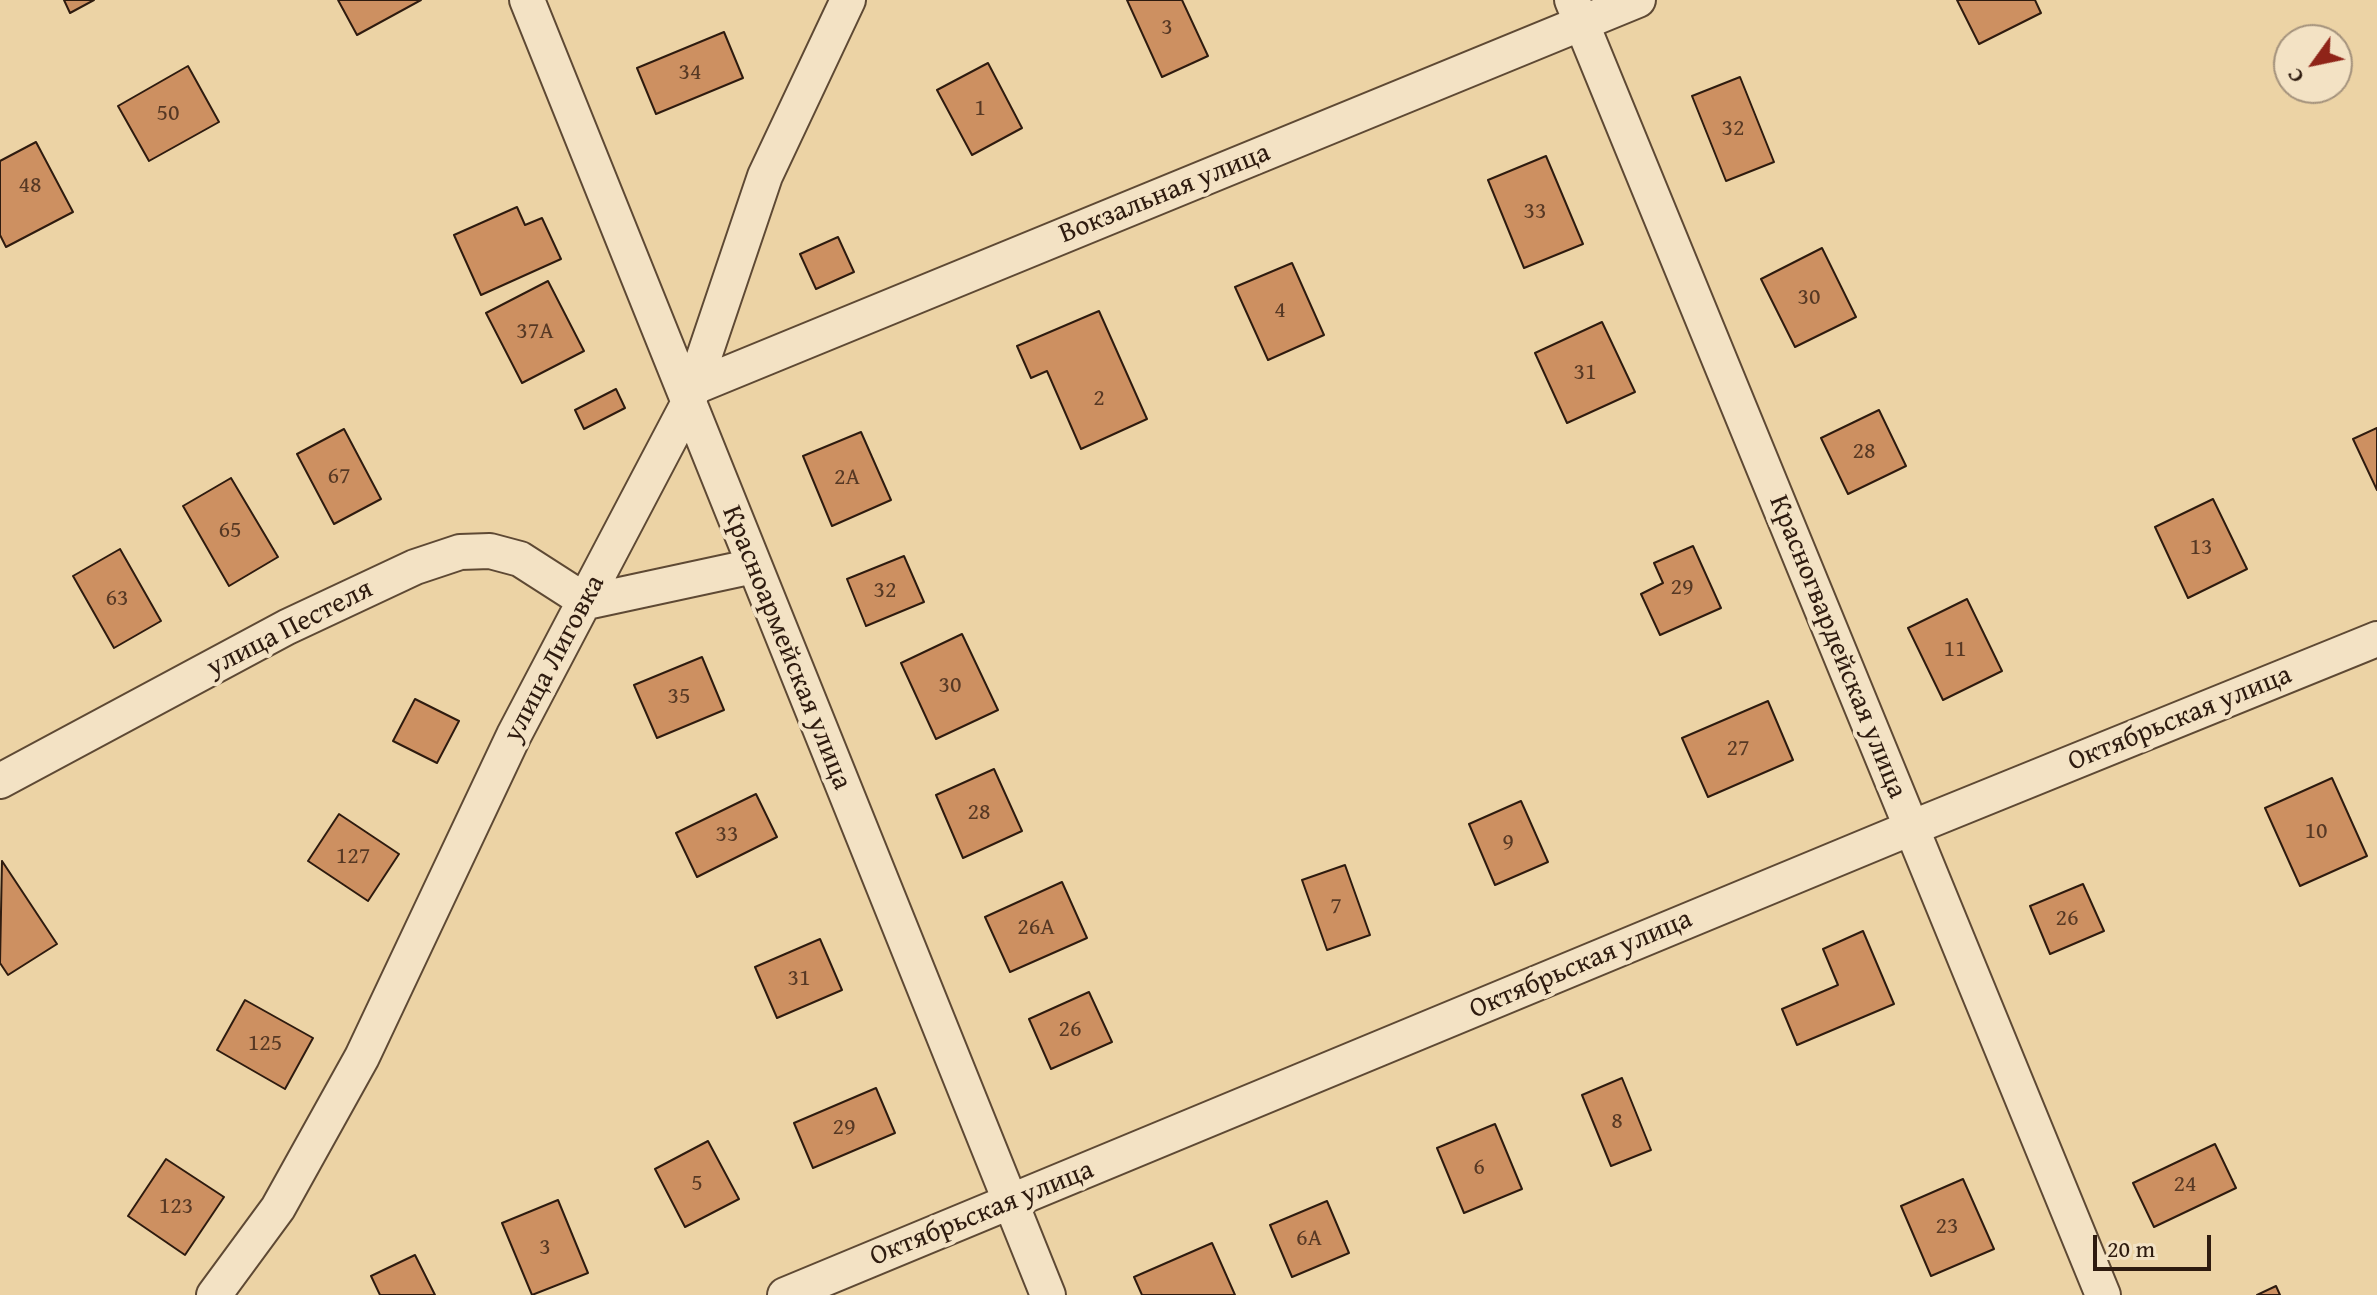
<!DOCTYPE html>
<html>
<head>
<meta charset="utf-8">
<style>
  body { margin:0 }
  #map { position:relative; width:2377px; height:1295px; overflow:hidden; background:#ecd3a5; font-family:"Gentium Book Plus",serif }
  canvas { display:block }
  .north { position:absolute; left:2273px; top:24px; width:80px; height:80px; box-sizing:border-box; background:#f3e2c4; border:2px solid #a4927c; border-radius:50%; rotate:237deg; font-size:22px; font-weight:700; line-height:32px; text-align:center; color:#2e1b0f }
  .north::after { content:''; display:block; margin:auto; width:28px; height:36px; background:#8f2418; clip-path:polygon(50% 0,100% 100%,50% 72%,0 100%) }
  .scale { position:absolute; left:2093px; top:1235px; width:118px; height:36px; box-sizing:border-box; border:4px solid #2e1b0f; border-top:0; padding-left:10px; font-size:24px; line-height:28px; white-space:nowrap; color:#2e1b0f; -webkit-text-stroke:6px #f3e2c4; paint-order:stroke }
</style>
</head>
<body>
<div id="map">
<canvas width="2377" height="1295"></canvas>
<div class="north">С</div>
<div class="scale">20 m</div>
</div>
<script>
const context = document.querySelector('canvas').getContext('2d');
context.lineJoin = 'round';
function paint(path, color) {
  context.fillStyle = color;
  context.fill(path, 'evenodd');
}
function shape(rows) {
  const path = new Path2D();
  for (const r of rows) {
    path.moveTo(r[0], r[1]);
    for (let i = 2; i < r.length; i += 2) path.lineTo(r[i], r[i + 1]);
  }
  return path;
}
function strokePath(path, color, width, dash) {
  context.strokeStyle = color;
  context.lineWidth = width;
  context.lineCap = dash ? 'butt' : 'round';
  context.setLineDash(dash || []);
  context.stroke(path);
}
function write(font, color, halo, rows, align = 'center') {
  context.font = font + ' "Gentium Book Plus",serif';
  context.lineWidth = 8;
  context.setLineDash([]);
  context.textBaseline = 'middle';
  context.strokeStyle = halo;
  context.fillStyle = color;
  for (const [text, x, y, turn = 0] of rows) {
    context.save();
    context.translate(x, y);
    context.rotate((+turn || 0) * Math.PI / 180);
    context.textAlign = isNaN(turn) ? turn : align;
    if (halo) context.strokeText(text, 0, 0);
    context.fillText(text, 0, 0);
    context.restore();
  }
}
const building = shape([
  [64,0,94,0,70,13,64,0],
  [338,0,421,0,357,35,338,0],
  [1127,0,1182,0,1208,56,1162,77,1127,0],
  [1957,0,2035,0,2041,13,1979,44,1957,0],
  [724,32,743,78,656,114,637,68,724,32],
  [988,63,1022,128,972,155,937,90,988,63],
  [188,66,219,122,149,161,118,106,188,66],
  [1740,77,1774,162,1726,181,1692,96,1740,77],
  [36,142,73,212,6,247,0,235,0,161,36,142],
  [1546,156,1583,244,1524,268,1488,180,1546,156],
  [517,207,525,225,542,218,561,259,481,295,454,235,517,207],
  [838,237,854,272,816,289,800,254,838,237],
  [1822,248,1856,317,1795,347,1761,279,1822,248],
  [1292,263,1324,335,1268,360,1235,287,1292,263],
  [548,281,584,351,522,383,486,313,548,281],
  [1099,311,1147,419,1081,449,1047,371,1031,378,1017,346,1099,311],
  [1602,322,1635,392,1567,423,1535,353,1602,322],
  [616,389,625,408,584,429,575,410,616,389],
  [1879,410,1906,466,1848,494,1821,438,1879,410],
  [2377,428,2377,490,2353,439,2377,428],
  [344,429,381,499,334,524,297,454,344,429],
  [861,432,891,500,832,526,803,456,861,432],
  [231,478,278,557,229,586,183,506,231,478],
  [2213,499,2247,569,2188,598,2155,527,2213,499],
  [1693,546,1721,608,1660,635,1641,594,1663,583,1654,563,1693,546],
  [120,549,161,621,114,648,73,576,120,549],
  [904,556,924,602,866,626,847,579,904,556],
  [1967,599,2002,671,1943,700,1908,628,1967,599],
  [962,634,998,710,936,739,901,663,962,634],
  [702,657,724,710,657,738,634,685,702,657],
  [415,699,459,721,437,763,393,741,415,699],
  [1768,701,1793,760,1708,797,1682,738,1768,701],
  [994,769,1022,831,963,858,936,795,994,769],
  [2332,778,2367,856,2300,886,2265,808,2332,778],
  [756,794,777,837,697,877,676,833,756,794],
  [1521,801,1548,862,1495,885,1469,824,1521,801],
  [339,814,399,854,368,901,308,861,339,814],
  [2,861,57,944,8,975,0,963,2,861],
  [1345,865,1370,935,1327,950,1302,880,1345,865],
  [1062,882,1087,938,1010,972,985,917,1062,882],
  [2083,884,2104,931,2050,954,2030,906,2083,884],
  [1863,931,1894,1004,1797,1045,1782,1009,1838,985,1823,949,1863,931],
  [820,939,842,990,777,1018,755,967,820,939],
  [1089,992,1112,1042,1051,1069,1029,1019,1089,992],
  [245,1000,313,1038,285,1089,217,1050,245,1000],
  [1622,1078,1651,1150,1611,1166,1582,1095,1622,1078],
  [876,1088,895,1133,813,1168,794,1123,876,1088],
  [1495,1124,1522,1189,1464,1213,1437,1148,1495,1124],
  [708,1141,739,1199,685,1227,655,1169,708,1141],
  [2215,1144,2236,1188,2154,1227,2133,1183,2215,1144],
  [166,1159,224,1197,185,1255,128,1216,166,1159],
  [1963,1179,1994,1249,1931,1276,1901,1206,1963,1179],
  [558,1200,588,1273,532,1295,502,1223,558,1200],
  [1327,1201,1349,1253,1292,1277,1270,1225,1327,1201],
  [1212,1243,1235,1295,1142,1295,1134,1277,1212,1243],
  [415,1255,435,1295,380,1295,371,1276,415,1255],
  [2276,1286,2280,1295,2257,1295,2276,1286]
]);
const street = shape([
  [527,0,1048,1295],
  [1572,0,2103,1295],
  [692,388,1638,0],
  [0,781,287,627,415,567,460,552,490,551,520,559,587,602,754,566],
  [214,1295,278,1208,362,1057,514,735,688,404,765,176,848,0],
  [785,1295,1911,828,2377,639]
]);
const numberNames = [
  ["3",1167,28],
  ["34",690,73],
  ["1",980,109],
  ["50",168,114],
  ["32",1733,129],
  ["48",30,186],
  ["33",1535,212],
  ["30",1809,298],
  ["4",1280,311],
  ["37А",535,332],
  ["31",1585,373],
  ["2",1099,399],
  ["28",1864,452],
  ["67",339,477],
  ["2А",847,478],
  ["65",230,531],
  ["13",2201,548],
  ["29",1682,588],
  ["32",885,591],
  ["63",117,599],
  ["11",1955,650],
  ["30",950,686],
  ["35",679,697],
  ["27",1738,749],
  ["28",979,813],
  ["10",2316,832],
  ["33",727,835],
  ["9",1508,843],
  ["127",353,857],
  ["7",1336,907],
  ["26",2067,919],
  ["26А",1036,928],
  ["31",799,979],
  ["26",1070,1030],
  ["125",265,1044],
  ["8",1617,1122],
  ["29",844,1128],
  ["6",1479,1168],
  ["5",697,1184],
  ["24",2185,1185],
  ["123",176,1207],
  ["23",1947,1227],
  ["6А",1309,1239],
  ["3",545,1248]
];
const streetNames = [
  ["Вокзальная улица",1165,194,-22],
  ["улица Пестеля",290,629,-27],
  ["Красногвардейская улица",1837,647,68],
  ["Красноармейская улица",786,648,68],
  ["улица Лиговка",555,659,-62],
  ["Октябрьская улица",2180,719,-22],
  ["Октябрьская улица",1581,965,-23],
  ["Октябрьская улица",982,1214,-22]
];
paint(building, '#cd9061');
strokePath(building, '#2e1b0f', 2);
strokePath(street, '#5e4934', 38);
strokePath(street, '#f3e2c4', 34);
write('24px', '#563824', null, numberNames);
write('28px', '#2e1b0f', '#f3e2c4', streetNames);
</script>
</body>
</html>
